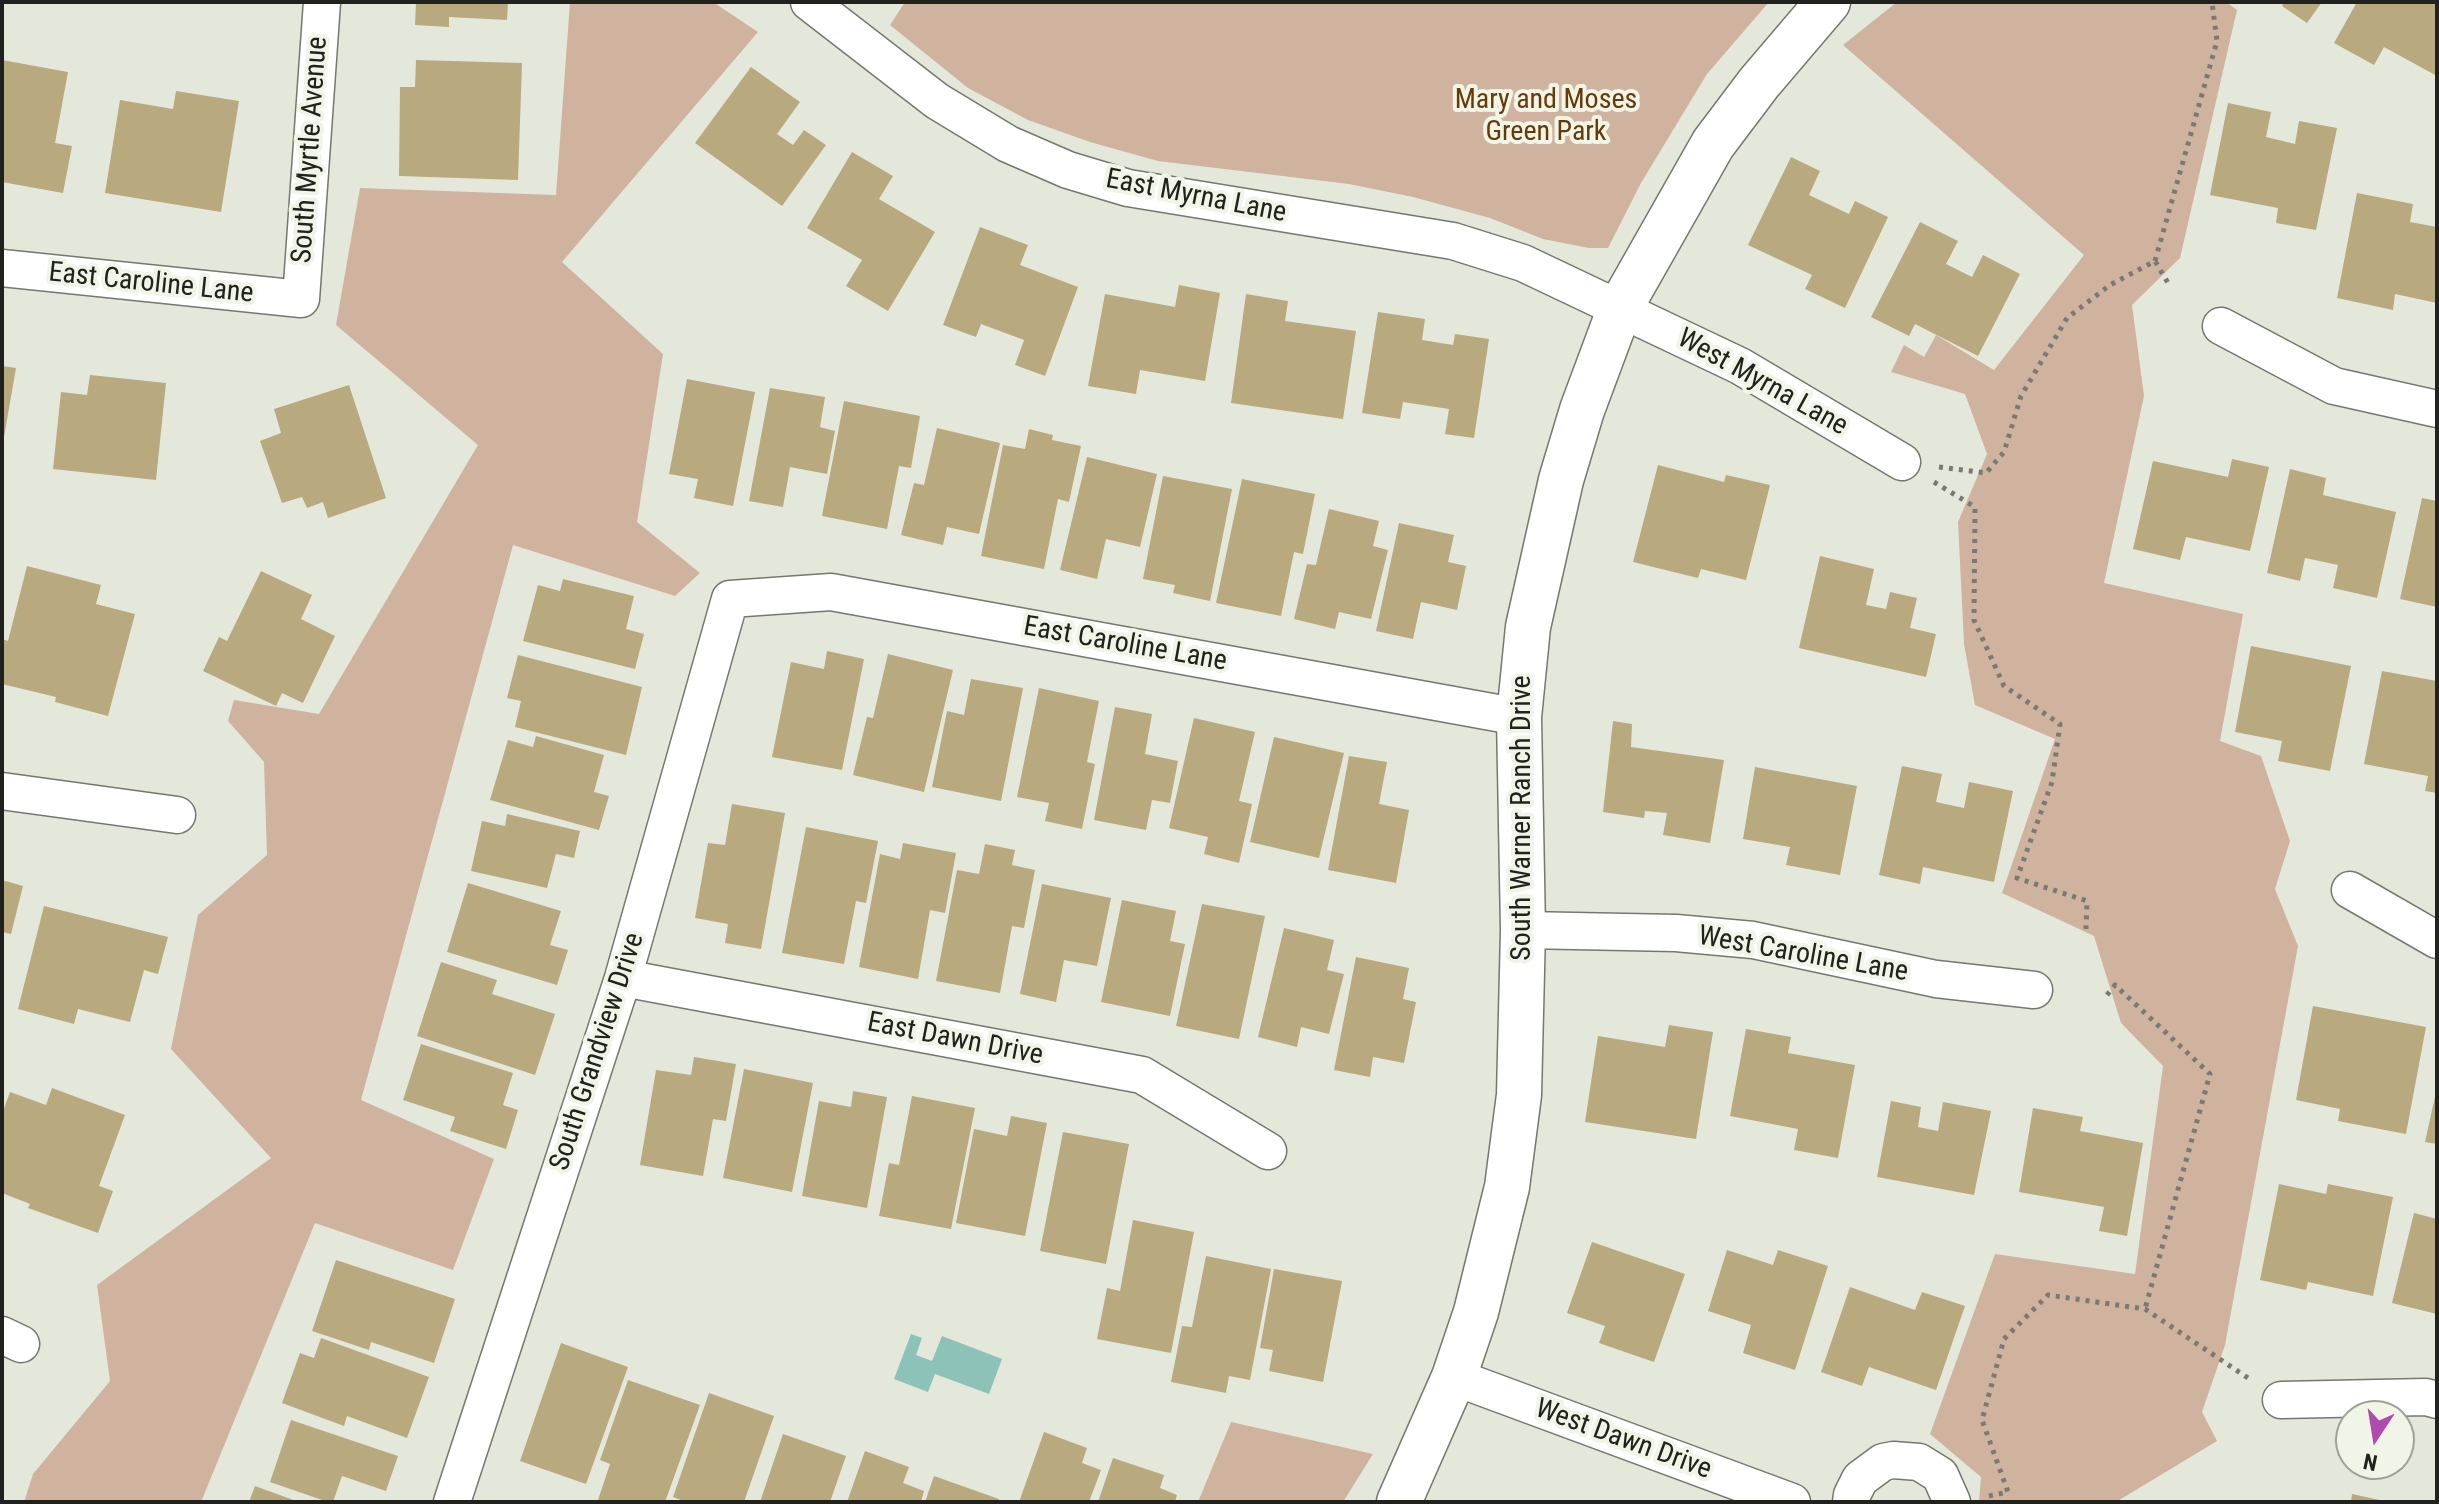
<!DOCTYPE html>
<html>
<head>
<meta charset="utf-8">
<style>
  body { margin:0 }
  #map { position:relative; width:2439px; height:1504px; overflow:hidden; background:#e4e8db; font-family:"Roboto Condensed",sans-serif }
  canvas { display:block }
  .frame { position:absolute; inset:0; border:4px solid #21221d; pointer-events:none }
  .north { position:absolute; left:2335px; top:1400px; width:80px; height:80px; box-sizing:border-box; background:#f1f5e8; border:2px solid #9ea197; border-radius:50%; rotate:192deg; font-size:22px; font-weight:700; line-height:32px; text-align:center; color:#21221d }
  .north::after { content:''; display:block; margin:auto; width:28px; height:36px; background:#b04aaf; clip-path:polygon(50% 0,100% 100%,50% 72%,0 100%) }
</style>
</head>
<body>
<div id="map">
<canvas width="2439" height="1504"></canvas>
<div class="frame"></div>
<div class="north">N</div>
</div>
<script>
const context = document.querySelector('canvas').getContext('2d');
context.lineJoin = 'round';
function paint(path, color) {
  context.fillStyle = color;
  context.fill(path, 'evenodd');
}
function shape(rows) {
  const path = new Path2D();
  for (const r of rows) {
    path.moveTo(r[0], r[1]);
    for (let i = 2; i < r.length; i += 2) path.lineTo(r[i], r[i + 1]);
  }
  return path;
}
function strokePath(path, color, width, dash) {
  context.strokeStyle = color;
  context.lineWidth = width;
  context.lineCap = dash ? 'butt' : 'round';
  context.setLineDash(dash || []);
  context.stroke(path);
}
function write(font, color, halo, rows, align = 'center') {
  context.font = font + ' "Roboto Condensed",sans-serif';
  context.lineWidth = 8;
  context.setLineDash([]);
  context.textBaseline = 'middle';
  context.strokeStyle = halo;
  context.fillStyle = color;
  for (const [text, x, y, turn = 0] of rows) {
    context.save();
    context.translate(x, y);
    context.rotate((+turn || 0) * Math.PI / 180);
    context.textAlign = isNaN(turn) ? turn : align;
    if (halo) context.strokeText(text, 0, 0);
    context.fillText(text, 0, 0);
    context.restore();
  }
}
const green = shape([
  [570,2,713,2,758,32,562,262,663,354,637,522,700,573,675,596,513,545,361,1100,494,1159,453,1270,315,1223,201,1502,24,1502,33,1474,110,1381,97,1285,271,1158,171,1049,198,915,267,855,264,762,228,721,234,700,319,714,478,445,336,325,360,188,556,195],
  [905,2,1769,2,1707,74,1641,183,1608,248,1589,248,1543,239,1490,218,1413,197,1349,184,1158,161,1090,142,1028,120,968,88,890,25],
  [1897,2,2226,2,2237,10,2180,258,2132,305,2144,396,2104,583,2243,614,2220,741,2261,756,2290,841,2275,889,2298,946,2225,1345,2202,1412,2217,1441,2116,1502,1979,1502,1981,1477,1930,1434,1995,1254,2135,1274,2163,1066,2121,1023,2094,936,2002,893,2055,739,1975,705,1964,644,1958,522,1987,454,1965,394,1891,372,1904,345,1924,357,1936,335,1994,370,2084,255,1843,45],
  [1231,1422,1373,1454,1343,1502,1198,1502]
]);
const water = shape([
  [911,1334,922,1338,916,1355,932,1361,942,1336,1002,1359,989,1394,935,1374,928,1392,894,1379]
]);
const building = shape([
  [416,2,508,2,507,20,449,17,449,27,415,25],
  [2284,2,2322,2,2307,23,2282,6],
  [2357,2,2437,2,2437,76,2384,47,2374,65,2334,43],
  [2,60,68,72,55,143,72,146,63,193,2,182],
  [416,60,522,63,518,180,399,176,400,87,415,87],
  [751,67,800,102,777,134,793,145,804,130,826,145,782,206,695,143],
  [176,91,239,101,221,212,105,193,120,100,173,109],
  [2228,103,2271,112,2266,137,2295,144,2299,121,2337,128,2316,230,2276,223,2278,208,2210,195],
  [852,152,893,176,879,199,935,232,888,311,846,286,862,260,807,228],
  [1791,157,1820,171,1809,195,1849,214,1855,201,1888,217,1845,308,1805,289,1812,275,1748,245],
  [2357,193,2413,204,2410,222,2437,227,2437,303,2395,294,2393,310,2337,298],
  [1920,222,1958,241,1946,264,1972,277,1983,255,2020,274,1978,356,1915,324,1909,336,1871,317],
  [980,227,1028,245,1020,265,1078,287,1045,376,1015,365,1024,340,981,324,976,337,943,325],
  [1179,285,1220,293,1205,381,1140,370,1136,394,1088,386,1105,294,1175,307],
  [1246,294,1288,301,1285,321,1356,331,1343,419,1231,403],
  [1378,312,1425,319,1422,340,1453,345,1455,334,1489,339,1474,438,1445,434,1449,409,1403,402,1400,419,1362,413],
  [2,366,16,368,4,437,2,437],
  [90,375,166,383,156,480,53,469,61,392,87,395],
  [687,379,755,392,733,506,694,498,698,479,669,474],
  [349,385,386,498,328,518,323,502,307,508,302,497,282,503,260,441,281,433,274,409],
  [770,388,825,397,820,427,835,431,827,474,790,467,783,507,749,501],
  [844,401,920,416,911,468,899,466,887,529,822,516],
  [937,428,1000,443,979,534,947,527,943,545,901,535,914,483,924,485],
  [1029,429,1053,435,1052,440,1081,446,1069,502,1058,499,1044,569,981,556,1003,445,1025,449],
  [1087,457,1157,474,1140,547,1106,539,1097,579,1060,570],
  [2232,459,2269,467,2250,551,2186,537,2180,560,2133,549,2153,461,2228,477],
  [1658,465,1724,482,1726,475,1770,485,1746,580,1701,569,1698,578,1633,562],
  [2290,469,2326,478,2323,495,2396,512,2377,598,2333,588,2338,565,2305,558,2300,581,2267,573],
  [1163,476,1232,489,1210,601,1173,593,1175,585,1143,579],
  [1242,479,1315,494,1303,554,1294,552,1281,616,1216,603],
  [2422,498,2437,501,2437,607,2400,599],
  [1329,509,1379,521,1373,546,1388,550,1371,619,1339,612,1335,629,1294,619,1307,564,1316,565],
  [1399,523,1454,535,1448,562,1466,566,1457,610,1421,602,1413,639,1376,631],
  [1820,556,1874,569,1866,605,1886,609,1890,592,1917,598,1910,628,1936,634,1926,677,1799,648],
  [27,566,101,585,96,604,135,614,108,716,55,702,56,697,2,684,2,639,8,641],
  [261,571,312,595,301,619,335,636,303,703,282,693,276,706,203,671,219,637,227,641],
  [563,579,634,596,626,629,644,634,635,669,523,641,538,585,560,591],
  [2251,646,2351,666,2330,771,2278,761,2282,741,2235,732],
  [827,651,864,659,842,770,772,757,791,662,824,669],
  [888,654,953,670,924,792,853,775,867,717,873,718],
  [518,655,642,687,626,755,515,727,521,701,507,698],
  [2382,671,2437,681,2437,793,2425,791,2428,776,2364,764],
  [971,679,1023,688,1001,801,932,787,947,711,964,715],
  [1039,688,1099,701,1087,762,1095,764,1082,829,1045,821,1049,803,1017,797],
  [1115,707,1152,714,1145,754,1178,761,1170,803,1152,800,1146,830,1094,820],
  [1194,718,1255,732,1239,801,1252,804,1239,863,1204,854,1208,837,1169,828],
  [1613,721,1632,724,1631,747,1724,760,1710,843,1663,835,1667,813,1645,811,1644,818,1603,812],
  [536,736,604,755,594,792,609,796,599,830,490,800,508,740,533,747],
  [1274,737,1344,753,1319,858,1250,842],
  [1349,756,1387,762,1379,804,1409,810,1396,883,1328,870],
  [1902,766,1942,774,1936,802,1964,808,1969,782,2013,791,1994,882,1923,867,1920,884,1879,875],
  [1755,767,1857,786,1840,875,1786,865,1790,847,1743,839],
  [732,804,785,813,761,949,725,943,728,924,695,918,708,843,725,845],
  [507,814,580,831,574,858,556,854,547,888,471,871,482,821,505,826],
  [806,827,878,841,866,903,856,901,844,964,782,953],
  [903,843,956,853,945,913,930,910,918,979,859,967,880,854,900,859],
  [985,844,1015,850,1012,865,1035,870,1024,928,1012,926,1000,993,936,981,957,870,979,874],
  [2,880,23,886,11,934,2,932],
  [468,883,561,911,550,945,568,950,557,985,447,952],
  [1042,884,1111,898,1097,966,1064,960,1056,1002,1020,994],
  [1122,900,1176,911,1170,941,1185,944,1170,1016,1101,1002],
  [1202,904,1265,916,1239,1039,1176,1026],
  [44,906,168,937,158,974,144,970,130,1022,78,1009,74,1024,18,1009],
  [1284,928,1334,940,1327,970,1344,974,1329,1034,1301,1027,1297,1047,1258,1037],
  [1356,957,1409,968,1403,999,1416,1002,1404,1063,1373,1057,1370,1077,1334,1070],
  [441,962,497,980,492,994,555,1014,535,1075,417,1036],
  [2313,1006,2426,1027,2406,1134,2338,1121,2340,1109,2296,1100],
  [1669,1025,1713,1032,1696,1139,1585,1122,1598,1036,1665,1047],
  [1746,1029,1791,1037,1788,1053,1855,1065,1838,1158,1794,1150,1798,1129,1730,1116],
  [421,1044,513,1073,503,1105,518,1110,506,1149,450,1131,455,1117,403,1100],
  [694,1057,736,1064,726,1121,713,1119,703,1176,640,1165,656,1070,691,1075],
  [744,1069,813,1083,792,1192,723,1178],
  [52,1088,125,1115,99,1186,113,1191,98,1233,28,1208,30,1204,2,1193,2,1114,10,1092,46,1105],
  [853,1091,887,1097,867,1208,802,1196,819,1101,851,1107],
  [2436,1092,2437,1092,2437,1144,2425,1142],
  [912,1096,975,1108,951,1229,879,1216,889,1163,899,1165],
  [1891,1101,1921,1107,1918,1127,1938,1131,1943,1102,1991,1111,1974,1195,1877,1177],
  [2033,1108,2083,1117,2080,1131,2143,1143,2127,1236,2099,1231,2104,1207,2019,1192],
  [1011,1116,1047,1123,1025,1236,956,1223,974,1129,1007,1136],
  [1063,1132,1129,1144,1106,1264,1040,1251],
  [2279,1184,2326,1194,2328,1184,2393,1197,2373,1296,2308,1282,2306,1290,2260,1280],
  [2414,1213,2437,1219,2437,1314,2392,1303],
  [1133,1220,1194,1232,1171,1353,1097,1339,1107,1288,1120,1291],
  [1592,1242,1685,1274,1654,1362,1599,1343,1605,1326,1567,1313],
  [1727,1250,1773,1265,1778,1250,1828,1266,1795,1370,1743,1353,1751,1325,1708,1311],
  [1206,1256,1271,1269,1250,1380,1229,1376,1226,1393,1171,1382,1182,1326,1192,1327],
  [336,1260,455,1299,434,1363,371,1342,369,1350,312,1331],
  [1274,1269,1342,1281,1323,1382,1269,1371,1273,1350,1260,1348],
  [1850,1287,1915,1310,1922,1292,1965,1306,1936,1390,1869,1367,1862,1386,1821,1372],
  [321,1338,429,1377,407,1438,347,1416,344,1426,282,1403,300,1353,314,1358],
  [561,1343,628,1367,586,1484,520,1461],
  [628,1380,700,1405,665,1502,605,1502,598,1500,610,1464,600,1460],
  [709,1393,774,1416,744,1502,686,1502,673,1497],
  [291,1420,398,1456,386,1491,342,1476,333,1502,328,1502,270,1482],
  [1044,1432,1087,1448,1082,1463,1101,1470,1089,1502,1019,1502],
  [783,1434,846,1456,830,1502,760,1502],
  [865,1451,909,1467,903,1483,924,1491,921,1502,847,1502],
  [1113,1458,1164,1475,1160,1488,1177,1495,1175,1502,1098,1502],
  [934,1476,999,1499,998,1502,925,1502],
  [255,1486,299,1502,249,1502],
  [2352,1494,2384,1501,2384,1502,2351,1502]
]);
const path = shape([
  [2155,261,2217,41,2212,2],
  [1939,467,1986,473,2004,452,2021,396,2067,318,2110,285,2155,261,2168,283],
  [1934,482,1975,507,1974,620,2004,686,2060,724,2052,782,2017,878,2087,901,2086,929],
  [2107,995,2115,985,2210,1074,2145,1309],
  [1989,1496,2008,1492,1982,1420,2004,1339,2048,1295,2145,1309,2251,1380]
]);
const minor = shape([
  [809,2,937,101,1008,144,1068,170,1128,188,1453,241,1523,263,1740,366,1902,462],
  [2,268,301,299,322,2],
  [2221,326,2334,386,2437,409],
  [2,791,177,815],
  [2350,890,2437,940],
  [1523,930,1676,933,1753,940,1936,979,2034,990],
  [623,978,1142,1075,1268,1151],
  [2,1335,21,1344],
  [1454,1377,1792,1502],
  [2281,1400,2426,1397,2437,1400],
  [452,1502,623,978,730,599,831,592,1519,717],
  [1851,1502,1852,1495,1860,1479,1883,1462,1893,1460,1919,1462,1940,1475,1952,1502]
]);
const tertiary = shape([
  [1399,1502,1454,1377,1476,1312,1507,1187,1519,1095,1523,930,1519,717,1528,627,1561,480,1582,410,1620,308,1713,144,1759,83,1828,2]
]);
const parkNames = [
  ["Mary and Moses",1546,101],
  ["Green Park",1546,133]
];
const streetNames = [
  ["South Myrtle Avenue",311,150,-86],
  ["East Myrna Lane",1196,197,11],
  ["East Caroline Lane",151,284,6],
  ["West Myrna Lane",1762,383,29],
  ["East Caroline Lane",1125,645,10],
  ["South Warner Ranch Drive",1523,818,-90],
  ["West Caroline Lane",1803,955,10],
  ["East Dawn Drive",955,1040,11],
  ["South Grandview Drive",598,1052,-72],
  ["West Dawn Drive",1623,1440,20]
];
paint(green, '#cfb39e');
paint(water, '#8cc2b7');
paint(building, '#b9a97f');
strokePath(minor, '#75786c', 39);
strokePath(tertiary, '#75786c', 47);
strokePath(path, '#797b73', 5, [4, 6]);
strokePath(minor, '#fff', 36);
strokePath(tertiary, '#fff', 44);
write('28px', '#683805', '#f1f5e8', parkNames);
write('28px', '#21221d', '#f1f5e8', streetNames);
</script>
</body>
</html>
